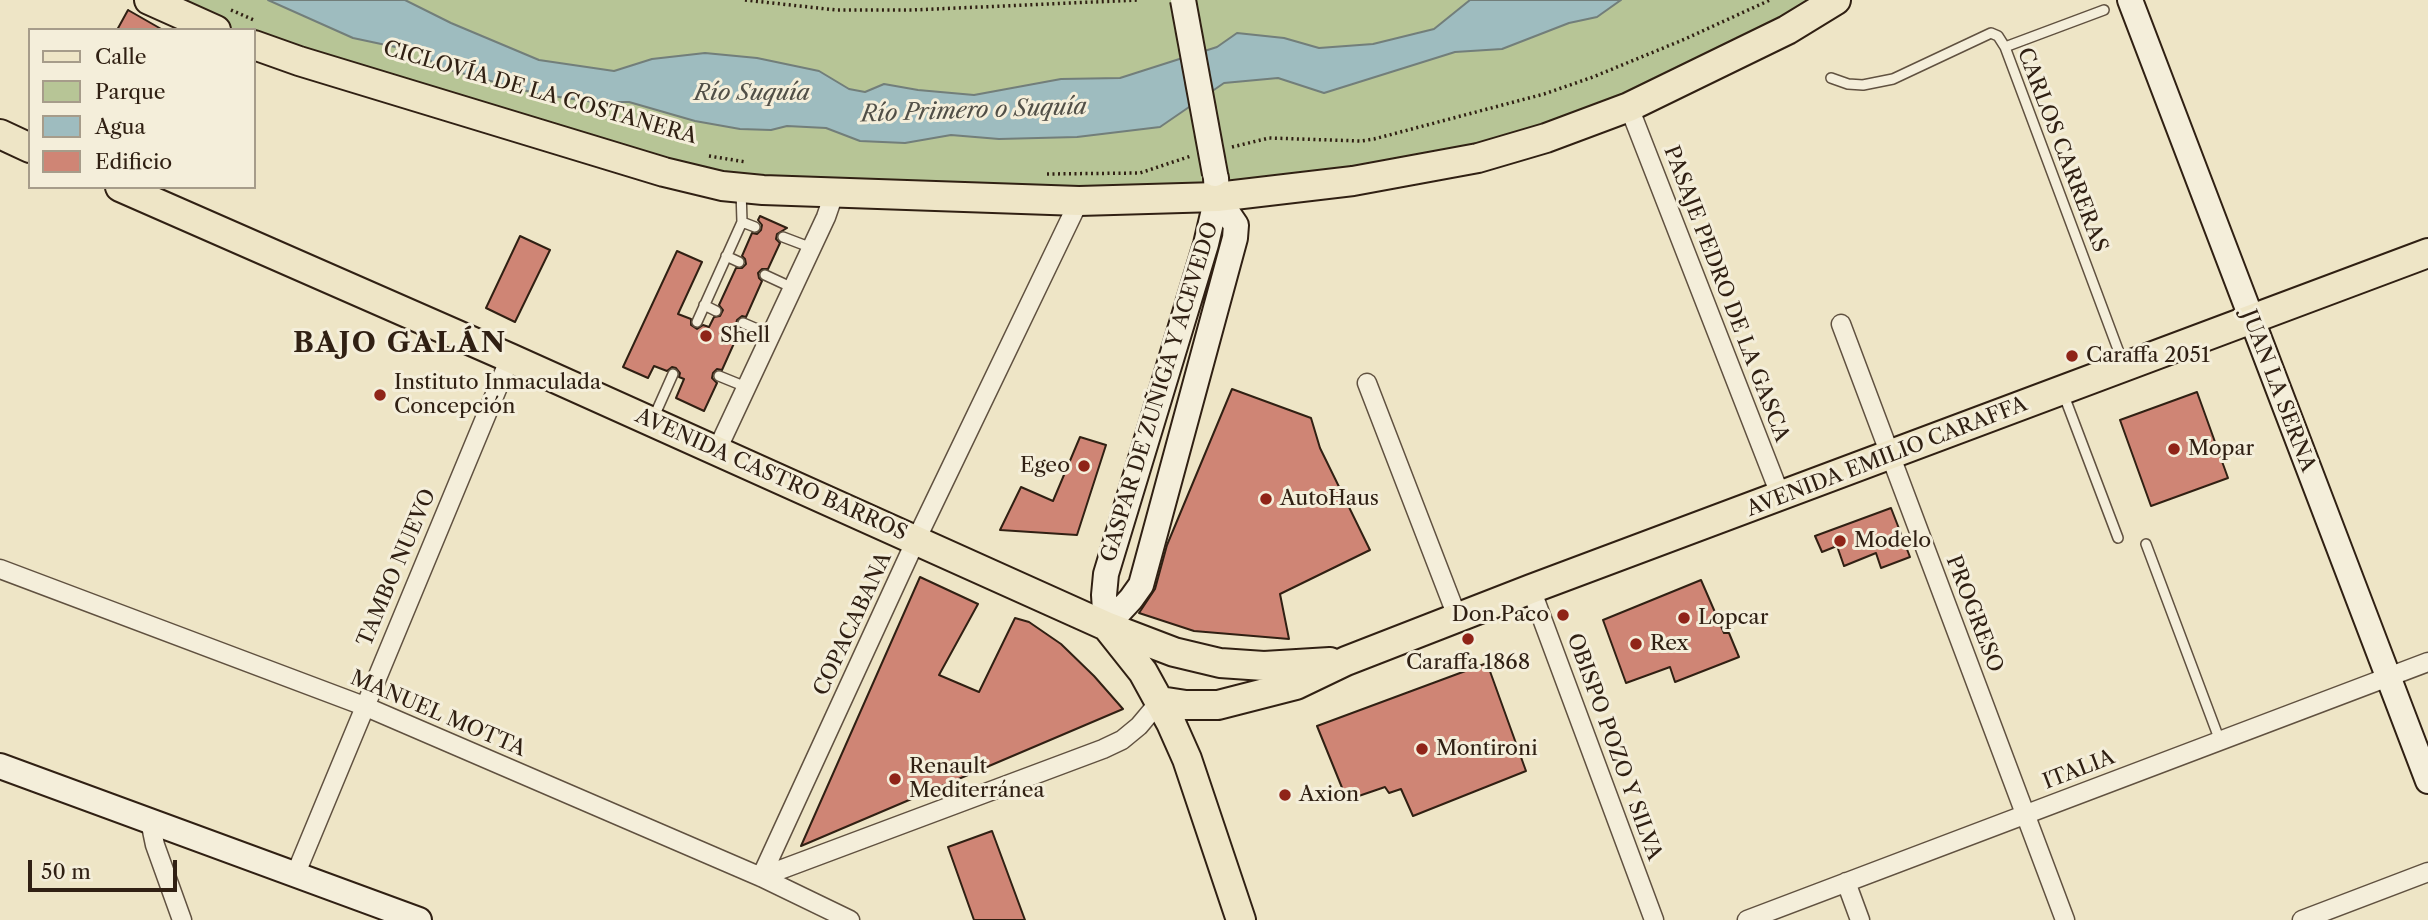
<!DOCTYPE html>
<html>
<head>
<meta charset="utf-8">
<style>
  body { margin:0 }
  #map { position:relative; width:2428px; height:920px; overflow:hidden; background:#eee5c6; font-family:"Libre Caslon Text",serif }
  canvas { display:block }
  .legend { position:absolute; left:28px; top:28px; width:228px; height:161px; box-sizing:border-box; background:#f4eeda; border:2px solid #a69c8a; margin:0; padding:9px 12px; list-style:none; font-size:21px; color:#302013 }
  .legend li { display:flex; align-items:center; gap:14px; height:35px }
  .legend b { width:35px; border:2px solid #a69c8a }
  .scale { position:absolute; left:28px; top:860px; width:149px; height:32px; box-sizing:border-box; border:4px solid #302013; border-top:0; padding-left:9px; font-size:21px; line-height:24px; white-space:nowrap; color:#302013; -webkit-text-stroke:5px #f4eeda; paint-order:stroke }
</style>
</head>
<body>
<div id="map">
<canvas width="2428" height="920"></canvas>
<ul class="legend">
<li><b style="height:9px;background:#eee5c6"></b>Calle</li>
<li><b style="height:19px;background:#b7c596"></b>Parque</li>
<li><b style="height:19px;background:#9ebcbf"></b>Agua</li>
<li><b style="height:19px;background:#cf8575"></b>Edificio</li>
</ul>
<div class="scale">50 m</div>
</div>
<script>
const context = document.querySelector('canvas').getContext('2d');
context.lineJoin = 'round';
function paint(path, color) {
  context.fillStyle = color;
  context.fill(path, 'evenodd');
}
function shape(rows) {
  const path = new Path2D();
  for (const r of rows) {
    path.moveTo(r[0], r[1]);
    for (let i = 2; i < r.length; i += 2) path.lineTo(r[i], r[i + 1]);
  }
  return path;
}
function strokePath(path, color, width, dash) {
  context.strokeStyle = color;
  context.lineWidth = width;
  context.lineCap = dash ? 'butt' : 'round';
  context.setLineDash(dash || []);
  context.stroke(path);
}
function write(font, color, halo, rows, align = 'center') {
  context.font = font + ' "Libre Caslon Text",serif';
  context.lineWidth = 6;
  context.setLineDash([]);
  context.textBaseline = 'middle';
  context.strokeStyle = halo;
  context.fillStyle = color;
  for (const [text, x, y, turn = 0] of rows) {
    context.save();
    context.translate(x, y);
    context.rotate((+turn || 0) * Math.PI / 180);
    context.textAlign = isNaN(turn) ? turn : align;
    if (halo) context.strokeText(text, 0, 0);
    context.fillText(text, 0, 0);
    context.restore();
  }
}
const green = shape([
  [149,0,268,0,353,38,400,48,419,49,436,66,538,94,594,102,629,102,695,121,771,130,787,126,826,128,860,141,905,143,951,135,999,139,1077,137,1160,127,1224,83,1278,78,1324,93,1455,52,1502,49,1569,23,1597,17,1621,0,1836,0,1546,138,1217,197,763,190,254,45,254,30,216,30],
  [405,0,1470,0,1434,29,1373,44,1319,48,1284,38,1237,33,1217,47,1120,78,1061,79,974,95,918,90,884,84,866,92,849,89,819,71,757,58,705,53,652,59,614,71,539,60,451,23]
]);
const water = shape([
  [268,0,405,0,451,23,539,60,614,71,652,59,705,53,757,58,819,71,849,89,865,92,884,84,918,90,974,95,1061,79,1120,78,1217,47,1237,33,1284,38,1319,48,1373,44,1434,29,1470,0,1621,0,1597,17,1569,23,1502,49,1455,52,1324,93,1278,78,1224,83,1160,127,1077,137,999,139,951,135,905,143,860,141,826,128,787,126,771,130,740,129,695,121,629,102,594,102,538,94,436,66,419,49,400,48,353,38,268,0]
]);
const building = shape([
  [128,10,163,30,117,30,128,10],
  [760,216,787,228,777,234,776,239,780,243,768,269,762,269,758,273,759,278,762,281,746,317,742,316,737,320,736,324,740,330,722,370,717,369,713,373,712,378,717,383,704,411,676,398,684,379,679,377,680,373,676,368,672,367,667,371,654,366,648,378,623,367,677,251,702,262,678,314,691,319,691,325,697,329,703,325,709,327,714,317,720,316,723,310,719,305,736,268,742,268,746,264,745,259,742,256,752,233,757,234,761,230,762,225,758,220,760,216],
  [520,236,550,250,515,322,486,308,520,236],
  [1232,389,1311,418,1320,448,1370,550,1280,594,1289,639,1194,631,1139,613,1155,589,1167,545,1232,389],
  [2197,392,2228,478,2151,506,2120,420,2197,392],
  [1080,437,1106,445,1077,535,1000,530,1021,487,1053,501,1080,437],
  [1891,508,1910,557,1881,568,1876,553,1844,566,1837,546,1822,552,1815,536,1891,508],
  [920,577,978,604,939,675,979,692,1015,618,1029,622,1061,644,1094,676,1123,709,801,846,920,577],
  [1701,580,1724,633,1729,633,1739,657,1675,682,1670,667,1626,683,1603,620,1701,580],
  [1487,663,1526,771,1413,816,1401,789,1389,793,1385,787,1347,800,1317,726,1487,663],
  [992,831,1025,920,974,920,948,847,992,831]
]);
const path = shape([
  [745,0,836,10,912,10,1139,0],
  [231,10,256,21],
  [1232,147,1269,138,1361,141,1374,139,1544,94,1593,77,1685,39,1770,0],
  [709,156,746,162],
  [1047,174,1140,173,1191,156]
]);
const lane = shape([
  [2005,47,2104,10],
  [1831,78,1848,84,1863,85,1893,79,1991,33,1998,36,2005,47,2123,363],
  [742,222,755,227],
  [783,237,812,248],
  [726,256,739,262],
  [765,275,793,288],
  [704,305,716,311],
  [697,322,742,222,741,190],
  [743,323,771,335],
  [719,376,746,387],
  [2063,393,2118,538],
  [653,419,673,374],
  [2146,544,2220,741]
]);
const street = shape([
  [1629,107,1781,497],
  [1841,324,2065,920],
  [1367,383,1458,619],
  [717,450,826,217,835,191],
  [0,569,364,706,761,877,850,920],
  [1531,589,1654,920],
  [150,821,155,845,182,920],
  [296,873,510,358],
  [761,877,916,540,1079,201],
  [761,877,1103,749,1122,740,1139,726,1160,701],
  [1846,882,1860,920],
  [1747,920,2428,662],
  [2302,920,2428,872]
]);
const secondary = shape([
  [2130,0,2428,781],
  [1106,626,1104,595,1106,574,1206,244,1217,197,1216,178],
  [1106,626,1131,599,1141,585,1235,238,1236,225,1217,197],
  [0,766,419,920]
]);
const primary = shape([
  [149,0,216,30],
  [254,45,299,61,664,172,722,186,763,190,1079,201,1217,197,1353,181,1478,158,1546,138,1629,107,1787,30,1836,0],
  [0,134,30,148],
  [120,187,510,358,1106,626,1174,652,1220,663,1264,666,1330,662],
  [1108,628,1143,672,1171,723,1187,759,1241,920],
  [1160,701,1186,705,1218,705,1296,685,1346,661,1531,589,2428,253]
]);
const secondaryBridge = shape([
  [1183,0,1215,174]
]);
const markers = [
  [706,336,7,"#8f2418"],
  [2072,356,7,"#8f2418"],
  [380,395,7,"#8f2418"],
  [2174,449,7,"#8f2418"],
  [1084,466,7,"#8f2418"],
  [1266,499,7,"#8f2418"],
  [1840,541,7,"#8f2418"],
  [1563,615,7,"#8f2418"],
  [1684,618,7,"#8f2418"],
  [1468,639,7,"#8f2418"],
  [1636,644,7,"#8f2418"],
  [1422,749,7,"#8f2418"],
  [895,779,7,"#8f2418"],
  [1285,795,7,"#8f2418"]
];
const streetNames = [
  ["CICLOVÍA DE LA COSTANERA",540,93,16],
  ["CARLOS CARRERAS",2062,150,69],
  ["PASAJE PEDRO DE LA GASCA",1726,294,69],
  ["JUAN LA SERNA",2278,391,69],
  ["GASPAR DE ZUÑIGA Y ACEVEDO",1160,392,-73],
  ["AVENIDA EMILIO CARAFFA",1887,457,-21],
  ["AVENIDA CASTRO BARROS",771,475,24],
  ["TAMBO NUEVO",397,568,-67],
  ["PROGRESO",1974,614,69],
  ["COPACABANA",853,624,-65],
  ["MANUEL MOTTA",438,714,23],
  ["OBISPO POZO Y SILVA",1614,747,70],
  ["ITALIA",2079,770,-21]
];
const poiNames = [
  ["Shell",720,336],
  ["Caraffa 2051",2086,356],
  ["Instituto Inmaculada",394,383],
  ["Concepción",394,407],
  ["Mopar",2188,449],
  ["Egeo",1070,466,"right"],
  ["AutoHaus",1280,499],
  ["Modelo",1854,541],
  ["Don Paco",1549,615,"right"],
  ["Lopcar",1698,618],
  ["Rex",1650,644],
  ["Caraffa 1868",1468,663,"center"],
  ["Montironi",1436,749],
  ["Renault",909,767],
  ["Mediterránea",909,791],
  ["Axion",1299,795]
];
const waterNames = [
  ["Río Suquía",752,93],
  ["Río Primero o Suquía",974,111,-2]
];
const districtNames = [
  ["BAJO GALÁN",400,344]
];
paint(green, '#b7c596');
paint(water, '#9ebcbf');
strokePath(water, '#727e7a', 2);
paint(building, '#cf8575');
strokePath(building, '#302013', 2);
strokePath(lane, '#605140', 12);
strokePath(street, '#605140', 21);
strokePath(secondary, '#302013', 28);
strokePath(primary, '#302013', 32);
strokePath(path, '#302013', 3.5, [2, 3.5]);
strokePath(lane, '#f4eeda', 9);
strokePath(street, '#f4eeda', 18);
strokePath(secondary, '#f4eeda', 24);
strokePath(primary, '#eee5c6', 28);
strokePath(secondaryBridge, '#302013', 28, []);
strokePath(secondaryBridge, '#f4eeda', 24);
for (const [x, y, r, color] of markers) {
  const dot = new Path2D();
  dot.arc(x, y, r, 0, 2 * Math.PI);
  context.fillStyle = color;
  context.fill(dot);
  strokePath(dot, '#f4eeda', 2.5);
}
write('21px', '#302013', '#f4eeda', streetNames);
write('21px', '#302013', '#f4eeda', poiNames, 'left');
write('italic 23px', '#514f47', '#f4eeda', waterNames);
context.letterSpacing = '2px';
write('bold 28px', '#302013', '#f4eeda', districtNames);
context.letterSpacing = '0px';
</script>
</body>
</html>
